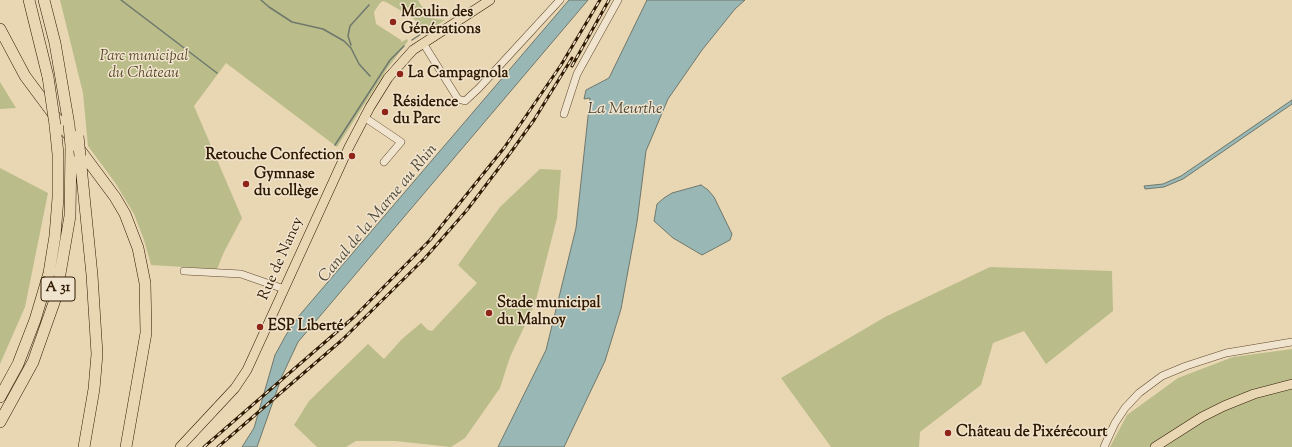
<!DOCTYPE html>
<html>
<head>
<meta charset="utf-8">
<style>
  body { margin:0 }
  canvas { display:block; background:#e9d6b3 }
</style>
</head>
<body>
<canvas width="1292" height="447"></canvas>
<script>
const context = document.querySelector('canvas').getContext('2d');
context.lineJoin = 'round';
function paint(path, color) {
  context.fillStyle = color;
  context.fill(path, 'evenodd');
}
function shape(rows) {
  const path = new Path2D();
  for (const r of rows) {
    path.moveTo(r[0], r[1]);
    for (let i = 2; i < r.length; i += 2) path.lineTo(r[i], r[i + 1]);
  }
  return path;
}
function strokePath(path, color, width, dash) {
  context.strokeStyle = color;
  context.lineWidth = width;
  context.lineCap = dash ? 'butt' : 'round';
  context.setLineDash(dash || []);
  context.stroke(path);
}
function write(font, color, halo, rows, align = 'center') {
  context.font = font + ' "Sorts Mill Goudy",serif';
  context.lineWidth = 3;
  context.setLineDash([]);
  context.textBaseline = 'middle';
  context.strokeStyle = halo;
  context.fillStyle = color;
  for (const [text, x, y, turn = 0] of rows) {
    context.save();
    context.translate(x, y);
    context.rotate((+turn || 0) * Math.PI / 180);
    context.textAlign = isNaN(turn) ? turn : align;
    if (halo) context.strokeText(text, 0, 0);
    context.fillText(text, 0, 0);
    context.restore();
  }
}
const green = shape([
  [60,0,418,0,429,18,445,20,427,32,412,17,386,2,383,1,380,3,374,12,376,24,401,40,401,42,407,39,408,41,387,69,337,147,226,63,194,106,242,218,224,252,217,269,151,265,144,240,134,214,116,184,88,146,83,93],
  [0,82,16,108,0,109],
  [0,168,48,193,25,307,0,364],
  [540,169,561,170,557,218,535,304,510,357,500,388,465,438,451,447,395,441,356,441,346,447,317,447,294,425,309,401,368,344,384,359,402,339,421,323,428,330,432,331,477,283,458,265,500,207],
  [990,267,1112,271,1113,311,1046,364,1024,331,993,343,981,385,920,432,919,447,831,447,781,378,885,317],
  [1292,349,1292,447,1110,447,1127,415,1178,378,1233,357]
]);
const water = shape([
  [569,0,588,0,298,342,282,376,257,447,242,447,254,428,275,355,286,335,298,317,569,0],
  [647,0,745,0,735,9,702,50,668,99,646,151,637,222,621,309,605,361,564,447,498,447,546,350,576,228,590,98,584,99,586,90,609,78,647,0],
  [1292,100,1292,104,1183,179,1164,187,1145,189,1144,186,1163,184,1181,176,1292,100],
  [701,185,708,190,714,197,732,234,730,240,702,255,673,238,654,221,657,204,664,198,672,193,701,185]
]);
const stream = shape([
  [121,0,217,73],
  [261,0,269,7,292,22,323,29,344,41,351,48,359,64,370,76],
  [412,40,424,32,425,34],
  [351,45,348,36,350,26,369,5],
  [335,145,390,60,404,46]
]);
const minor = shape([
  [423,43,458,99,465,101,479,88,560,0],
  [564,114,577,74,618,0],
  [364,117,401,142,384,162],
  [184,271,241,274,284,289],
  [1104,447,1115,423,1125,408,1139,393,1162,376,1186,366,1226,353,1292,342]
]);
const major = shape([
  [180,447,235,388,247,370,349,147,370,107,388,78,413,50,490,0],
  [1155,447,1202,417,1224,406,1254,394,1292,384]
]);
const highway = shape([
  [29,0,48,77],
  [44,0,55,43,69,125],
  [0,29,25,76,115,197,125,214,138,248,145,283,146,333,126,447],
  [80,156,92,275,97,354,94,389,84,447],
  [0,397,18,364,35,320,49,273,55,236,58,198,58,154,55,125],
  [0,422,33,362,56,297,70,216,71,146]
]);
const rail = shape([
  [572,66,609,0],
  [204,447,354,317,430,240,504,148,561,65,600,0],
  [218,447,342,340,425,258,467,210,511,152,534,120,572,58]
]);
const highwayBridge = shape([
  [48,77,55,125],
  [69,125,71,146],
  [78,136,80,156]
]);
const markers = [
  [393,22,4,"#8f2418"],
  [400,74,4,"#8f2418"],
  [385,112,4,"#8f2418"],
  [352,156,4,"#8f2418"],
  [246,184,4,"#8f2418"],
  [489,313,4,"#8f2418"],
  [260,327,4,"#8f2418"],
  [948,433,4,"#8f2418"]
];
const shields = [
  [58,289,34]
];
const shieldNames = [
  ["A 31",58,289]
];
const poiNames = [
  ["Moulin des",401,13],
  ["Générations",401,30],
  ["La Campagnola",408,74],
  ["Résidence",393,103],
  ["du Parc",393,120],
  ["Retouche Confection",344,156,"right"],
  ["Gymnase",254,175],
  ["du collège",254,192],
  ["Stade municipal",497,304],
  ["du Malnoy",497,321],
  ["ESP Liberté",268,327],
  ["Château de Pixérécourt",956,433]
];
const parkNames = [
  ["Parc municipal",144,57],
  ["du Château",144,74]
];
const streetNames = [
  ["Rue de Nancy",282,259,-66]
];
const waterNames = [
  ["La Meurthe",625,110],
  ["Canal de la Marne au Rhin",379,214,-50]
];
paint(green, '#babd8a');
paint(water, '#99b7b4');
strokePath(water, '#6f786c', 1);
strokePath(stream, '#6f786c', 1.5);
strokePath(minor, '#5e492e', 8);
strokePath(major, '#2f1a01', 10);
strokePath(highway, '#2f1a01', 12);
strokePath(minor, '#f1e4ce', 7);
strokePath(major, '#e9d6b3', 9);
strokePath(highway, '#e9d6b3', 11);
strokePath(rail, '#2f1a01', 3);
strokePath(rail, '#f1e4ce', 1.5, [4.5]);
strokePath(highwayBridge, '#2f1a01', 12, []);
strokePath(highwayBridge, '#e9d6b3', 11);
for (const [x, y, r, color] of markers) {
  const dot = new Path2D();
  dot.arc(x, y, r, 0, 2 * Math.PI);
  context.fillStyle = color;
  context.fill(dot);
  strokePath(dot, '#f1e4ce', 1.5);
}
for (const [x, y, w] of shields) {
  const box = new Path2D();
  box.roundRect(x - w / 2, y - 12, w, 24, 3);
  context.fillStyle = '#f1e4ce';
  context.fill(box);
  strokePath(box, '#2f1a01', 1);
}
write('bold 14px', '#2f1a01', null, shieldNames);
write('bold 15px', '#2f1a01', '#f1e4ce', poiNames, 'left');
write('italic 15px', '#594b2a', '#f1e4ce', parkNames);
write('15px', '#2f1a01', '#f1e4ce', streetNames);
write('italic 16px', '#4f4937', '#f1e4ce', waterNames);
</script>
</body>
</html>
